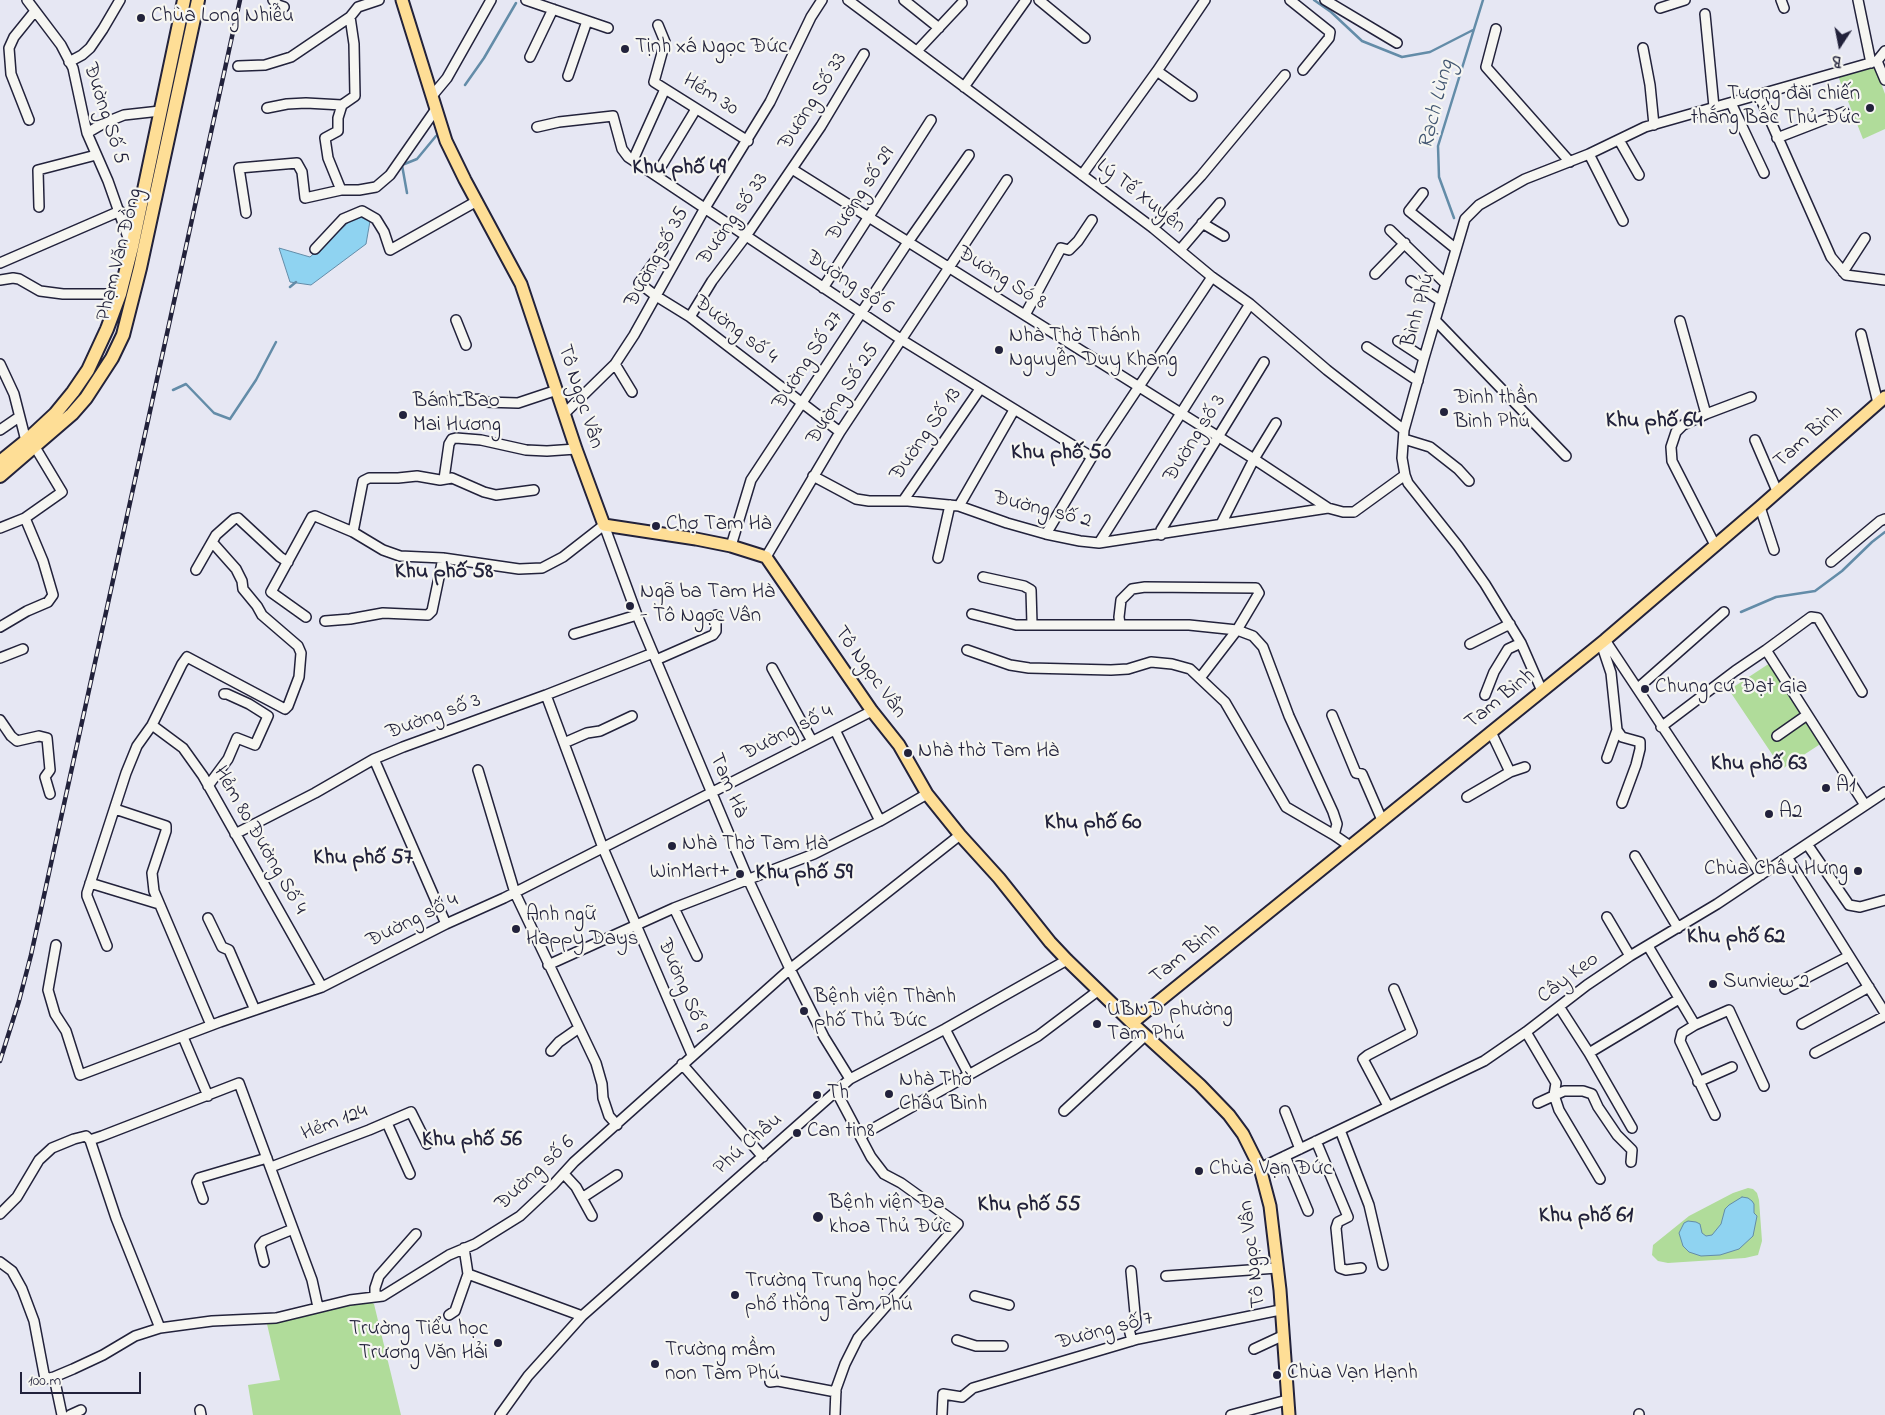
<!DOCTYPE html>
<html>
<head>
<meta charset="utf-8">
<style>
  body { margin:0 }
  #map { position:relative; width:1885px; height:1415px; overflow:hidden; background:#e6e7f3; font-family:"Indie Flower",sans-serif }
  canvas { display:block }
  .north { position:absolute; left:1815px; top:20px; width:50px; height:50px; -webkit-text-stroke:4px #f6f6f2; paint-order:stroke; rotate:191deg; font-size:14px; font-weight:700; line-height:20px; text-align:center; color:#22223b }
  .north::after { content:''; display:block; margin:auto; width:18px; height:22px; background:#22223b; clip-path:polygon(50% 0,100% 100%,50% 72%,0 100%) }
  .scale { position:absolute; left:20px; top:1372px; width:121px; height:22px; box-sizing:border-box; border:2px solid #22223b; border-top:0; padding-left:6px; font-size:15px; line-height:18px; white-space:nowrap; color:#22223b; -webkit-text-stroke:4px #f6f6f2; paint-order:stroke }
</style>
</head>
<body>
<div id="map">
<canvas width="1885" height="1415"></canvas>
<div class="north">B</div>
<div class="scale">100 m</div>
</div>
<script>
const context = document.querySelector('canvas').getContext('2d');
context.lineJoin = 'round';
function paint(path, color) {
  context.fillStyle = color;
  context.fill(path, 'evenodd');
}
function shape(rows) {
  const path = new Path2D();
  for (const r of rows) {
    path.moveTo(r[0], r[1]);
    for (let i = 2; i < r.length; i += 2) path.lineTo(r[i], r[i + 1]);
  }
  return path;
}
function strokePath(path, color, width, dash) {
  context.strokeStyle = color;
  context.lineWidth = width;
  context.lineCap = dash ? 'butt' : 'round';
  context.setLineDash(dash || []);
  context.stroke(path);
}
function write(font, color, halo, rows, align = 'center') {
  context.font = font + ' "Indie Flower",sans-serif';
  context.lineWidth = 4.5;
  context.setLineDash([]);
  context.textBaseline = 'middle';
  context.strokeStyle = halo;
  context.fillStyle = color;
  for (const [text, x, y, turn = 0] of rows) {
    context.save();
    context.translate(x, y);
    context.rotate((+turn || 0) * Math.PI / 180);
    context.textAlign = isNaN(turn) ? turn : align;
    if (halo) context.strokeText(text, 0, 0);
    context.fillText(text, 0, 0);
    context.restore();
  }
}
const green = shape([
  [1871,66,1875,67,1885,94,1885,129,1863,139,1838,76],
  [1770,663,1822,743,1782,769,1729,690],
  [1748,1188,1753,1189,1757,1193,1759,1200,1762,1241,1758,1255,1745,1258,1668,1263,1658,1261,1652,1255,1653,1245,1689,1216,1733,1193],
  [369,1301,374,1304,401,1415,253,1415,248,1385,280,1380,267,1324]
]);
const water = shape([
  [360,217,370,221,366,244,311,285,290,282,279,248,310,257,350,221,360,217],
  [1742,1197,1748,1198,1752,1201,1754,1204,1754,1213,1757,1216,1753,1236,1739,1249,1720,1255,1701,1256,1689,1252,1683,1246,1679,1233,1684,1223,1688,1221,1696,1222,1700,1224,1702,1233,1706,1236,1712,1235,1721,1224,1725,1209,1729,1205,1742,1197]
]);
const stream = shape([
  [1314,0,1331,12,1362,41,1402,57,1430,52,1473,30],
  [465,85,484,58,516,3],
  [407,193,402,165,417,159,436,136],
  [1454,218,1439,177,1438,146,1483,0],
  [290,287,296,282],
  [173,390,186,384,214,413,230,419,256,380,276,342],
  [1741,612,1776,597,1815,591,1842,571,1872,542,1885,532]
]);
const minor = shape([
  [27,0,61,45,73,68,87,133,108,181,131,246],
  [273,0,278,5,284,7],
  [526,0,608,28],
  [848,0,1153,228,1212,277,1250,304,1327,370,1404,430],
  [904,0,939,28],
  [1039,0,1085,38],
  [1290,0,1330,32,1329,38,1303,70],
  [1325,0,1397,43],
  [1781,0,1784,8],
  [1858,0,1871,63],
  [1660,8,1685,0],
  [1705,14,1714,107],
  [658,25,665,42,654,82,748,141],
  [1496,29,1486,67,1570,162],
  [1643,48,1650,85,1654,125],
  [917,51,962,3],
  [530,57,553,9],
  [1877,61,1885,80],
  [1877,61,1885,51],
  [69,62,82,55,90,48,103,29,120,0],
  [238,66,265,65,291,57,350,17,358,7,379,0],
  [1157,71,1192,96],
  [568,76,587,21],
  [964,87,1026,0],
  [1759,95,1831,257,1846,275,1885,280],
  [432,96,447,78,491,0],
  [1731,103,1764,173],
  [267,108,287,104,306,103,342,105],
  [29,120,11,74,9,48,14,37,35,11],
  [537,127,559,122,613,116,622,149,628,157,902,340,1092,457],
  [87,133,104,123,124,115,160,111],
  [1777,138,1844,112],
  [1619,140,1639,175],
  [1589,154,1623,221],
  [633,160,665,89],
  [792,169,1254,459,1328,508,1343,512,1354,512,1405,475],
  [656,175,696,109],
  [1082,175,1157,71,1205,0],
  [341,190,328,158,325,138,338,131,338,118,342,105,355,96,354,44,350,17],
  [1423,193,1409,211,1456,249],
  [39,207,38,170,96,155],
  [246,213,239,168,297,163,302,172,305,198,341,190,359,190,376,187,390,175,436,109],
  [1202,223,1224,236],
  [1153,228,1201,176,1285,75],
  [1390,230,1446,284],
  [315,249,343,219,362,211,376,219,384,232,390,250,477,201],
  [663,250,639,283,656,296,690,317,840,432],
  [1180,250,1220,203],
  [0,263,120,211],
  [1843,272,1865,238],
  [1375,274,1405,243],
  [0,280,13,278,19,279,40,291,63,294,120,294],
  [1411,281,1441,301],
  [823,288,931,120],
  [1025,315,1061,248,1069,250,1078,241,1092,220],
  [690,317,712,281,746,236,821,126,864,54],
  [456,320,466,345],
  [1436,321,1566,456],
  [1680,321,1706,414,1683,425,1676,432,1671,447,1672,461,1715,545],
  [1861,334,1878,403],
  [1398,341,1424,358],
  [1367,347,1418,381],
  [0,364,14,394,26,441],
  [615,364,632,392],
  [447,401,482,399,485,402,518,403,557,390],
  [564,414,615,364,634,335,705,208,770,102,811,17,822,0],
  [1706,414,1751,397],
  [0,430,19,417],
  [1404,439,1430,447,1458,469,1469,481],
  [1755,440,1777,491],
  [813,476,856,499,869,501,908,501,959,506,1007,523,1046,534,1080,541,1099,543,1328,508],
  [444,479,449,444,452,439,456,438,481,440,526,450,547,451,576,449],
  [903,501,980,389],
  [959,506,1014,410],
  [1760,507,1774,550],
  [1221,524,1254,459,1276,423],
  [0,528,25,518,62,492,35,447],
  [353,532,363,481,369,478,398,478,417,476,440,480,452,478,484,492,496,495,534,490],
  [1046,534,1092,457,1212,277],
  [1161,535,1161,530,1264,362],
  [1099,543,1250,304],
  [731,546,751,480,908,242,969,155],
  [766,557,840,432,1007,180],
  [938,558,950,505],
  [1831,562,1880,521,1885,519],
  [196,570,216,535,234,519,238,518,280,557,288,562],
  [983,577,1024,586,1031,590,1032,624],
  [972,614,1016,625,1189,625,1237,630,1253,636,1263,647,1289,716,1333,812,1337,824,1334,835,1350,846],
  [306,617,271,592,312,517,315,516,353,532,383,550,400,556,443,558,519,569,542,568,563,557,604,525,637,615,748,879,790,969,824,1037,850,1079],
  [325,621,350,619,383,613,428,615,432,611,443,558],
  [1120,624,1119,617,1121,600,1132,589,1145,587,1256,588,1259,593,1237,630,1200,678],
  [0,627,27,611,48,602,53,595,43,561,25,518],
  [574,634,637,615],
  [1605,640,1761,875],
  [1601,643,1611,673,1617,730,1622,737,1640,742,1640,749,1636,765,1622,803],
  [1470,644,1510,624],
  [967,650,1010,665,1029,668,1111,670,1128,669,1151,662,1172,664,1190,669,1225,702,1286,807,1334,835],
  [1766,650,1865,805],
  [0,658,23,649],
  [656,660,713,635,716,631,716,615],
  [772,668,812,741],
  [1638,688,1724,612],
  [1542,691,1521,643,1485,584,1458,546,1408,483,1405,475,1402,458,1404,430,1424,358,1465,219,1479,205,1525,179,1589,154,1645,127,1877,61],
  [546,695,603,848,692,1055],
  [1485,695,1494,672,1508,649,1521,643],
  [1332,715,1356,773,1362,774,1382,820],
  [0,720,11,736,17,741,39,736,47,738,50,770,45,777,50,794],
  [152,725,183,748,203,776,322,987],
  [1661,727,1735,671,1766,650,1811,617,1818,618,1862,692],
  [835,730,880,821],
  [1777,736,1807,715],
  [564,743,587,733,600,731,632,716],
  [1607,758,1617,730],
  [374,759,446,924],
  [478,770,515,893,596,1063,602,1084,603,1098,609,1116,617,1125],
  [1510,772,1525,767],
  [208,786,228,759,237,738,255,745,268,716,249,704,227,694,224,694],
  [1467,797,1510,772,1491,732],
  [115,809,166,826,166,831,152,873,154,891,211,1025],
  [235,834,315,793,374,759,403,747,546,695,653,653],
  [1807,844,1849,905,1860,907,1885,900],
  [1635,856,1678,928],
  [1787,857,1885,1013],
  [90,883,159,904],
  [674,908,697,956],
  [1607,917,1630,956],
  [208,918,222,947,229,950,255,1010],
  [56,945,48,990,55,1014,66,1031,80,1075,220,1022,322,987,446,924,504,898,872,711],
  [107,946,87,896,87,893,126,773,137,746,152,725,182,664,187,657,285,709,288,706,299,677,301,653,298,646,262,615,257,606,243,589,242,581,236,569,212,542],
  [1648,946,1695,1025,1682,1033,1680,1041,1715,1115],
  [548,965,674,908,814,854,880,821,927,794],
  [1785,989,1849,956],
  [1560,1008,1589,1053,1632,1128],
  [1802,1024,1869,987],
  [1695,1025,1729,1010,1764,1086],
  [945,1029,969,1075],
  [1526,1032,1556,1083,1554,1095,1559,1110,1600,1179],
  [183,1037,208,1096],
  [551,1051,559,1042,579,1028],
  [1589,1053,1679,999],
  [1815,1053,1885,1016],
  [682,1064,763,1157],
  [1698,1082,1732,1067],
  [1538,1103,1564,1091,1583,1091,1592,1094,1598,1107,1617,1135,1632,1150,1631,1162],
  [1388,1106,1363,1059,1368,1055,1412,1032,1394,989],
  [1064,1111,1146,1035],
  [1285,1111,1300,1149],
  [387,1123,410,1174],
  [1340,1130,1369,1205,1383,1265],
  [860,1136,1038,1036,1099,990],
  [90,1140,116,1218,160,1328],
  [1316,1141,1348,1217,1338,1222,1336,1228,1340,1268,1346,1270,1361,1268],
  [1285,1156,1308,1211],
  [271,1167,369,1130,411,1112,427,1144],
  [1260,1168,1484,1061,1526,1032,1587,985,1630,956,1717,904,1885,792],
  [564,1174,576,1187,592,1216],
  [582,1198,617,1175],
  [203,1199,197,1182,199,1178,267,1158],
  [0,1214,17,1197,39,1160,52,1148,74,1139,86,1136,90,1140,102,1136,239,1083,312,1280,318,1307],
  [464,1248,468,1274,582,1316],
  [0,1262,12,1271,22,1289,34,1321,45,1379,54,1377,73,1369,103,1355,135,1336,160,1328,212,1321,276,1318,350,1300,383,1296,449,1255,475,1244,520,1216,553,1185,574,1162,790,969,960,835],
  [264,1262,260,1246,264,1241,293,1229],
  [1131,1271,1136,1324,1129,1329,1132,1341],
  [1166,1276,1277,1268],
  [375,1296,375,1288,379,1276,416,1234],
  [975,1296,1009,1305],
  [449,1315,455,1311,468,1274],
  [957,1340,976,1346,1003,1346],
  [1254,1349,1282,1336],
  [54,1377,62,1415],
  [770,1382,778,1381,836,1392],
  [200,1410,201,1415],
  [1639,1414,1639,1415],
  [70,1415,81,1410],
  [500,1415,528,1376,582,1316,850,1079,945,1029,1067,960],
  [835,1415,836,1389,845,1364,858,1338,958,1224,901,1183,884,1174,871,1157,836,1091],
  [942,1415,943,1394,962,1397,973,1388,1138,1339,1280,1310],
  [1231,1415,1287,1400]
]);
const major = shape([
  [402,0,446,141,465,180,521,284,576,449,604,525,696,539,731,546,766,557,872,711,899,745,927,794,960,835,999,878,1050,942,1067,960,1132,1023,1200,1085,1229,1115,1243,1134,1260,1168,1270,1206,1280,1290,1289,1415],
  [1132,1023,1605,640,1760,507,1885,397]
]);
const highway = shape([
  [0,462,26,441,55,414,73,392,88,370,107,329,120,294,132,247,184,0],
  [0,476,72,414,86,398,112,358,123,335,140,268,198,0]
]);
const rail = shape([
  [0,1061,19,1001,31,955,240,0]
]);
const markers = [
  [141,18,5,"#22223b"],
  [625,49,5,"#22223b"],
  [1870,108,5,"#22223b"],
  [999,350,5,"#22223b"],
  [1444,412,5,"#22223b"],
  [403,415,5,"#22223b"],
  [656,526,5,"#22223b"],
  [630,606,5,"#22223b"],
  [1645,689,5,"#22223b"],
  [908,753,5,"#22223b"],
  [1826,788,5,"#22223b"],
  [1769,814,5,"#22223b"],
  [672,846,5,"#22223b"],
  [1858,871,5,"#22223b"],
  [740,874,5,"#22223b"],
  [516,929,5,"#22223b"],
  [1713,984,5,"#22223b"],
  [804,1011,5,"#22223b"],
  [1097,1024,5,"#22223b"],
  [889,1094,5,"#22223b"],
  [817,1095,5,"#22223b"],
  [797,1133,5,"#22223b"],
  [1199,1171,5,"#22223b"],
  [818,1217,6,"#22223b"],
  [735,1295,5,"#22223b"],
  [498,1343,5,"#22223b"],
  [655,1364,5,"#22223b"],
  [1277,1375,5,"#22223b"]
];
const poiNames = [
  ["Chùa Long Nhiễu",151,18],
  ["Tịnh xá Ngọc Đức",635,49],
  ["Tượng đài chiến",1860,96,"right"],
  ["thắng Bắc Thủ Đức",1860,120,"right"],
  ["Nhà Thờ Thánh",1009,338],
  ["Nguyễn Duy Khang",1009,362],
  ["Đình thần",1454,400],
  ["Bình Phú",1454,424],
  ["Bánh Bao",413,403],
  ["Mai Hương",413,427],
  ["Chợ Tam Hà",666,526],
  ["Ngã ba Tam Hà",640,594],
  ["- Tô Ngọc Vân",640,618],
  ["Chung cư Đạt Gia",1655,689],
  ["Nhà thờ Tam Hà",918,753],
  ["A1",1836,788],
  ["A2",1779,814],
  ["Nhà Thờ Tam Hà",682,846],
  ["Chùa Châu Hưng",1848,871,"right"],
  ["WinMart+",730,874,"right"],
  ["Anh ngữ",526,917],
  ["Happy Days",526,941],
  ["Sunview 2",1723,984],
  ["Bệnh viện Thành",814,999],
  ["phố Thủ Đức",814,1023],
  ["UBND phường",1107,1012],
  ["Tam Phú",1107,1036],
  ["Nhà Thờ",899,1082],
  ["Châu Bình",899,1106],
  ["Th",827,1095],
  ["Can tin8",807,1133],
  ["Chùa Vạn Đức",1209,1171],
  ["Bệnh viện Đa",829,1205],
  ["khoa Thủ Đức",829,1229],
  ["Trường Trung học",745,1283],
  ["phổ thông Tam Phú",745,1307],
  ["Trường Tiểu học",488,1331,"right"],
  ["Trương Văn Hải",488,1355,"right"],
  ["Trường mầm",665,1352],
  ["non Tam Phú",665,1376],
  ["Chùa Vạn Hạnh",1287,1375]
];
const streetNames = [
  ["Hẻm 30",710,96,32],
  ["Đường Số 33",814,102,-58],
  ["Đường Số 5",104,114,72],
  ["Đường số 29",862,195,-57],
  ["Lý Tế Xuyên",1140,197,38],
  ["Đường số 33",734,220,-55],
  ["Phạm Văn Đồng",121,255,-76],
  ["Đường số 35",658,258,-61],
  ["Đường Só 8",1001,279,32],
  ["Đường số 6",849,284,33],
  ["Bình Phú",1420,310,-74],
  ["Đường số 4",735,331,37],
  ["Đường Số 27",809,361,-57],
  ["Đường Số 25",844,395,-57],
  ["Tô Ngọc Vân",579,397,72],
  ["Đường Số 13",927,435,-55],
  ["Tam Bình",1809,438,-41],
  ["Đường số 3",1196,439,-58],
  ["Đường số 2",1042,511,14],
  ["Tô Ngọc Vân",869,673,54],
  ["Tam Bình",1501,700,-39],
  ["Đường số 3",434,718,-20],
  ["Đường số 4",788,734,-27],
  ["Tam Hà",727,786,67],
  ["Hẻm 80 Đường Số 4",259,841,60],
  ["Đường số 4",413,922,-26],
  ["Tam Bình",1186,955,-39],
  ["Cây Keo",1569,979,-37],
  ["Đường Số 9",681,986,67],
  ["Hẻm 124",335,1124,-21],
  ["Phú Châu",749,1145,-41],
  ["Đường số 6",536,1174,-43],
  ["Tô Ngọc Vân",1254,1254,-97],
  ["Đường số 7",1105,1332,-15]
];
const waterNames = [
  ["Rạch Lùng",1438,105,-76]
];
const neighbourhoodNames = [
  ["Khu phố 49",679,169],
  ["Khu phố 64",1654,422],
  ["Khu phố 50",1061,454],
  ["Khu phố 58",444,573],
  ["Khu phố 63",1759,765],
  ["Khu phố 60",1093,824],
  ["Khu phố 57",363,859],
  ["Khu phố 59",804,874],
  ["Khu phố 62",1736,938],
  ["Khu phố 56",472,1141],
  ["Khu phố 55",1029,1206],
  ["Khu phố 61",1586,1217]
];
paint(green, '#b0dc9a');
paint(water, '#8fd3f1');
strokePath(water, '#638ca8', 1);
strokePath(stream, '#638ca8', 2.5);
strokePath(minor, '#22223b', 12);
strokePath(major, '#22223b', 15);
strokePath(highway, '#22223b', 16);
strokePath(minor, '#f6f6f2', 9);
strokePath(major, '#fede96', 11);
strokePath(highway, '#fede96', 12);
strokePath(rail, '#22223b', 4.5);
strokePath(rail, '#f6f6f2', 2.5, [8]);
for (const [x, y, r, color] of markers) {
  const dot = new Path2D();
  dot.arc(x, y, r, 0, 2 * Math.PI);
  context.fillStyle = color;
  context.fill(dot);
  strokePath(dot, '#f6f6f2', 2);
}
write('21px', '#22223b', '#f6f6f2', poiNames, 'left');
write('21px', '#22223b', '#f6f6f2', streetNames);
write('italic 22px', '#435772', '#f6f6f2', waterNames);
write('bold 22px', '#22223b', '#f6f6f2', neighbourhoodNames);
</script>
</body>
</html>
